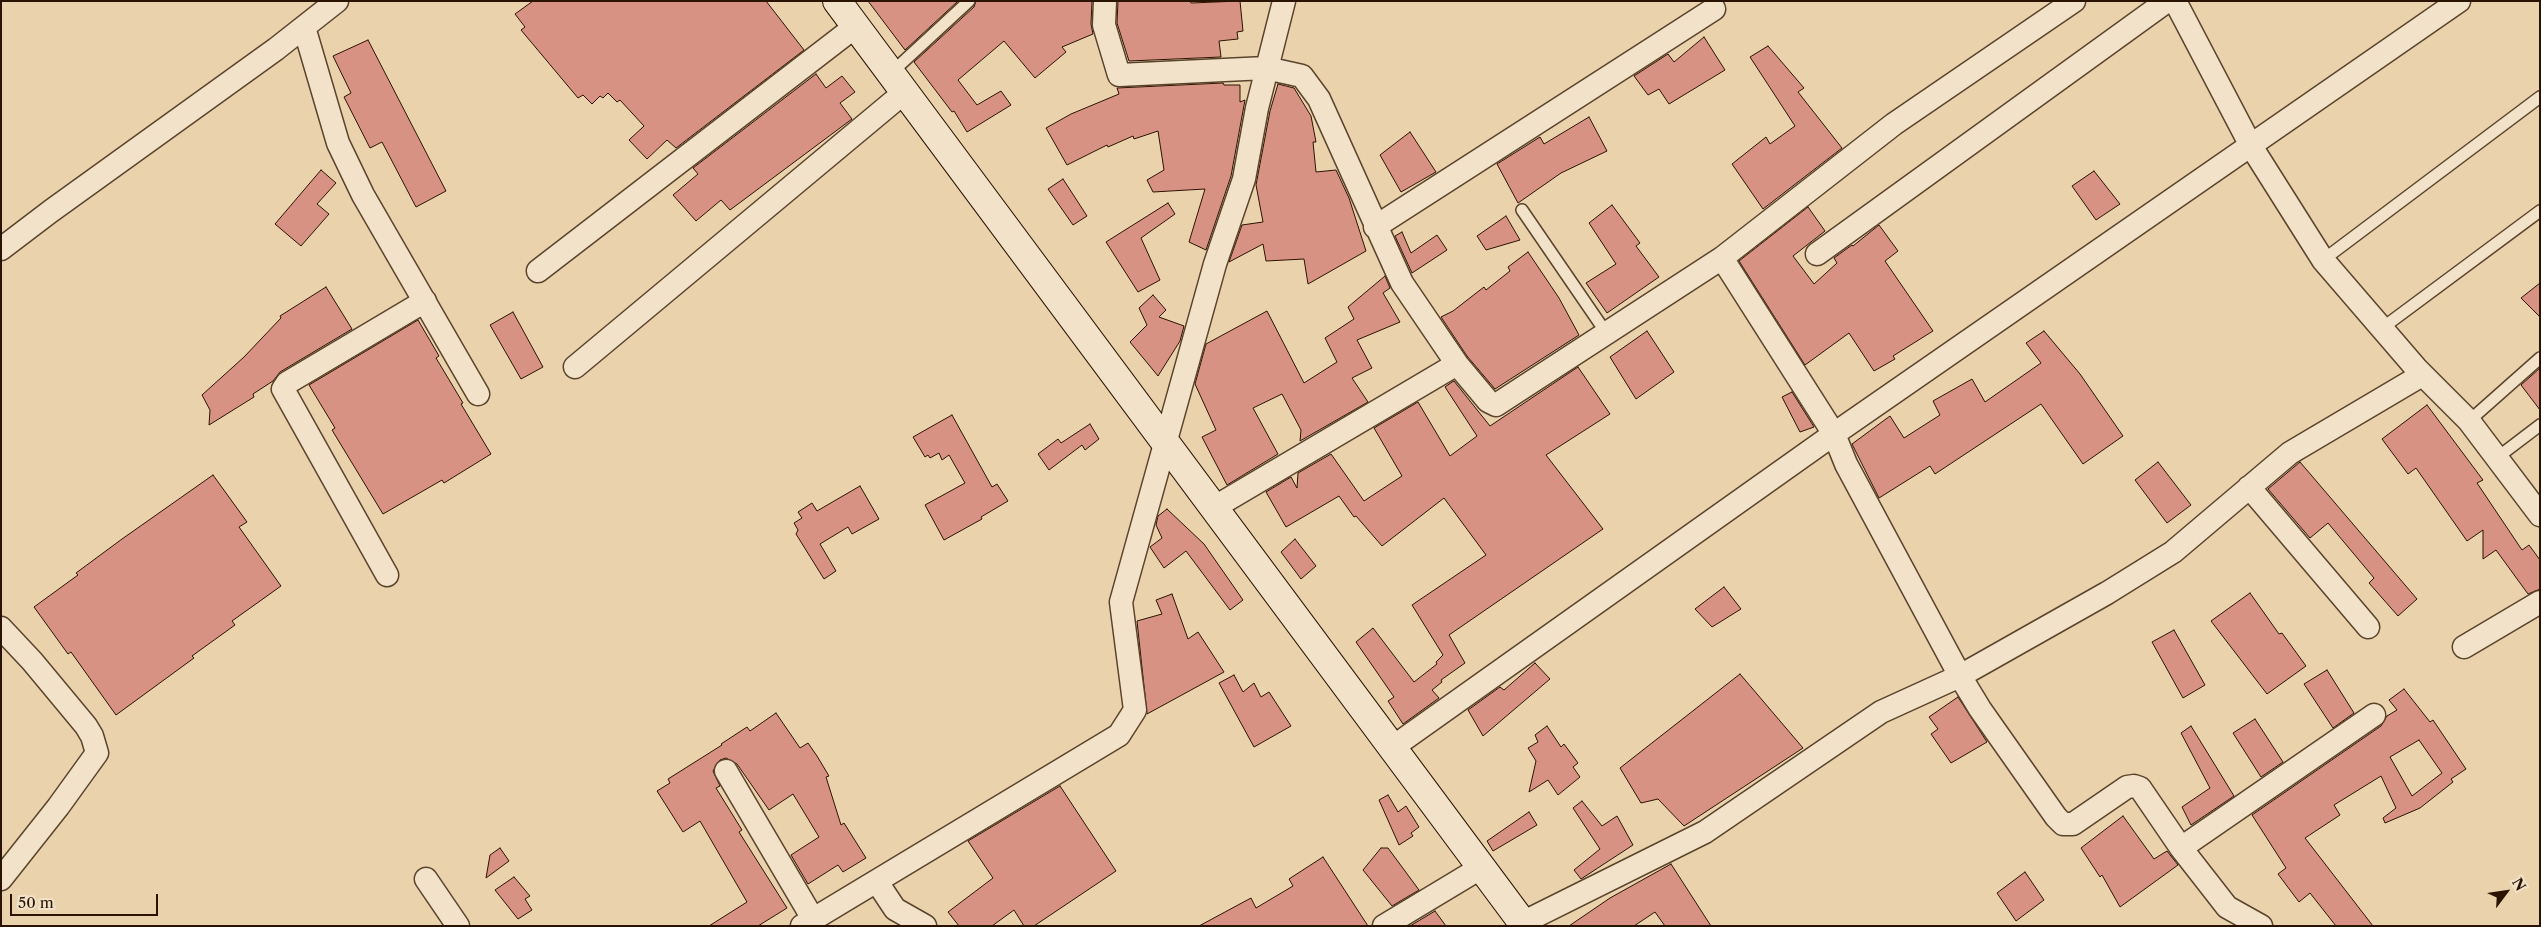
<!DOCTYPE html>
<html>
<head>
<meta charset="utf-8">
<style>
  body { margin:0 }
  #map { position:relative; width:2541px; height:927px; overflow:hidden; background:#ead3ac; font-family:"Libre Caslon Text",serif }
  canvas { display:block }
  .frame { position:absolute; inset:0; border:2px solid #2b1301; pointer-events:none }
  .north { position:absolute; left:2481px; top:867px; width:50px; height:50px; -webkit-text-stroke:4px #f1e2c9; paint-order:stroke; rotate:59deg; font-size:14px; font-weight:700; line-height:20px; text-align:center; color:#2b1301 }
  .north::after { content:''; display:block; margin:auto; width:18px; height:22px; background:#2b1301; clip-path:polygon(50% 0,100% 100%,50% 72%,0 100%) }
  .scale { position:absolute; left:10px; top:894px; width:148px; height:22px; box-sizing:border-box; border:2px solid #2b1301; border-top:0; padding-left:6px; font-size:15px; line-height:18px; white-space:nowrap; color:#2b1301; -webkit-text-stroke:4px #f1e2c9; paint-order:stroke }
</style>
</head>
<body>
<div id="map">
<canvas width="2541" height="927"></canvas>
<div class="frame"></div>
<div class="north">N</div>
<div class="scale">50 m</div>
</div>
<script>
const context = document.querySelector('canvas').getContext('2d');
context.lineJoin = 'round';
function paint(path, color) {
  context.fillStyle = color;
  context.fill(path, 'evenodd');
}
function shape(rows) {
  const path = new Path2D();
  for (const r of rows) {
    path.moveTo(r[0], r[1]);
    for (let i = 2; i < r.length; i += 2) path.lineTo(r[i], r[i + 1]);
  }
  return path;
}
function strokePath(path, color, width, dash) {
  context.strokeStyle = color;
  context.lineWidth = width;
  context.lineCap = dash ? 'butt' : 'round';
  context.setLineDash(dash || []);
  context.stroke(path);
}
const building = shape([
  [533,1,766,1,804,50,676,148,667,140,647,159,629,140,644,126,620,100,617,102,608,93,603,98,600,96,592,104,583,95,578,98,521,30,525,27,515,14,533,1],
  [868,1,958,1,905,50,868,1],
  [976,1,1092,1,1091,24,1093,34,1062,47,1066,52,1035,78,1004,41,958,80,977,105,1001,91,1011,105,967,132,954,111,952,112,914,62,974,7,976,1],
  [1118,1,1190,1,1191,3,1240,1,1243,31,1237,32,1238,39,1219,41,1221,57,1129,61,1117,23,1118,1],
  [1704,37,1725,70,1669,104,1659,89,1648,95,1634,76,1668,54,1674,62,1704,37],
  [368,40,446,191,416,207,382,142,370,148,344,97,351,93,333,56,368,40],
  [1768,46,1804,88,1798,92,1842,148,1763,209,1732,164,1766,137,1770,144,1795,126,1750,57,1768,46],
  [816,74,826,88,842,76,855,92,840,103,852,119,730,210,721,200,696,221,673,195,698,174,693,168,816,74],
  [1223,83,1224,85,1240,85,1240,102,1245,100,1231,176,1206,250,1189,242,1205,189,1153,192,1147,180,1164,170,1158,131,1134,139,1133,136,1108,147,1107,145,1067,165,1046,128,1071,114,1119,94,1117,88,1223,83],
  [1278,84,1294,88,1311,116,1316,142,1313,142,1316,172,1336,170,1349,198,1366,251,1308,284,1304,259,1266,261,1263,244,1229,262,1242,225,1263,222,1256,185,1270,111,1278,84],
  [1589,117,1607,151,1561,173,1518,203,1497,164,1540,137,1544,144,1589,117],
  [1410,132,1436,172,1401,192,1380,155,1410,132],
  [321,170,336,183,317,204,329,214,301,246,275,224,321,170],
  [2094,171,2120,204,2096,220,2072,186,2094,171],
  [1063,179,1087,216,1073,225,1048,189,1063,179],
  [1168,203,1175,214,1141,238,1160,280,1138,292,1106,242,1168,203],
  [1612,205,1640,243,1636,246,1659,277,1607,313,1586,283,1616,264,1589,223,1612,205],
  [1808,207,1825,231,1793,256,1814,284,1837,263,1834,258,1852,245,1853,246,1879,225,1898,251,1885,261,1933,331,1893,356,1895,359,1874,371,1849,333,1805,365,1739,261,1808,207],
  [1506,216,1520,240,1486,250,1477,236,1506,216],
  [1402,232,1411,253,1437,235,1447,250,1412,273,1395,236,1402,232],
  [1528,252,1559,298,1579,335,1495,389,1467,356,1441,317,1453,311,1484,287,1486,290,1510,271,1508,267,1528,252],
  [1385,276,1390,288,1383,293,1400,322,1357,340,1372,368,1352,378,1368,402,1300,441,1301,430,1282,394,1253,408,1278,454,1227,485,1202,437,1216,430,1195,384,1206,344,1267,311,1304,383,1337,362,1325,338,1354,319,1348,307,1385,276],
  [2540,283,2540,317,2521,298,2540,283],
  [326,287,352,329,280,372,273,381,253,394,254,397,209,425,210,410,202,395,244,357,281,318,280,316,326,287],
  [1153,295,1166,310,1159,317,1184,326,1180,341,1158,376,1130,342,1147,325,1139,308,1153,295],
  [513,312,543,367,521,379,490,325,513,312],
  [418,320,439,356,436,358,463,403,461,404,491,454,444,483,442,480,383,514,332,430,335,428,309,385,418,320],
  [1647,331,1674,372,1636,399,1610,357,1647,331],
  [2044,331,2080,374,2123,436,2083,464,2041,404,1935,474,1930,466,1879,498,1852,444,1890,416,1904,438,1940,415,1933,401,1972,379,1985,402,2041,363,2026,343,2044,331],
  [1578,367,1610,414,1546,455,1603,529,1449,635,1465,663,1441,680,1442,682,1432,690,1439,698,1403,724,1388,701,1394,697,1356,642,1373,628,1414,682,1437,664,1436,662,1443,655,1412,605,1486,555,1444,498,1382,546,1356,516,1354,517,1339,496,1286,527,1266,492,1291,477,1297,488,1298,473,1331,454,1364,501,1402,476,1374,428,1418,402,1450,456,1477,436,1445,387,1452,382,1454,381,1490,426,1578,367],
  [2540,368,2540,410,2521,385,2540,368],
  [1792,392,1814,427,1800,432,1782,397,1792,392],
  [2427,405,2483,480,2477,483,2522,550,2529,545,2540,560,2540,589,2528,594,2496,550,2483,559,2483,530,2467,541,2416,468,2408,474,2382,439,2427,405],
  [952,415,992,487,997,484,1008,501,981,517,982,519,944,540,925,505,965,483,949,455,942,460,939,453,930,458,928,455,925,457,913,437,952,415],
  [1090,424,1099,439,1085,450,1082,445,1049,470,1038,454,1058,439,1061,443,1090,424],
  [2158,462,2191,505,2167,523,2135,480,2158,462],
  [2300,462,2417,599,2398,616,2369,583,2374,578,2328,523,2310,538,2268,489,2300,462],
  [213,475,247,522,239,527,281,586,232,621,235,625,192,656,194,658,116,715,71,652,68,654,34,607,78,575,76,573,122,539,213,475],
  [860,486,879,519,852,534,848,527,820,544,836,571,824,579,796,534,798,530,794,523,802,518,798,512,812,503,817,511,860,486],
  [1167,509,1204,544,1243,600,1230,610,1186,551,1164,568,1150,547,1162,538,1156,525,1158,516,1167,509],
  [1295,539,1316,566,1301,579,1281,552,1295,539],
  [1724,587,1741,609,1712,627,1695,609,1724,587],
  [2250,593,2279,634,2282,633,2306,666,2267,694,2211,621,2250,593],
  [1172,594,1188,639,1198,632,1224,672,1147,714,1137,621,1162,614,1156,600,1172,594],
  [2174,630,2205,685,2183,698,2152,642,2174,630],
  [1535,663,1550,679,1483,736,1468,710,1500,687,1504,690,1535,663],
  [2327,670,2354,713,2333,728,2304,684,2327,670],
  [1740,674,1803,748,1684,826,1658,799,1641,803,1620,768,1740,674],
  [1234,675,1243,692,1254,683,1261,697,1269,692,1291,726,1254,747,1219,683,1234,675],
  [2404,689,2430,722,2433,720,2466,769,2451,779,2453,782,2420,808,2385,823,2383,818,2396,808,2381,776,2334,805,2340,815,2305,838,2373,926,2336,926,2310,893,2299,902,2278,874,2286,868,2252,815,2381,726,2387,716,2397,710,2389,700,2404,689],
  [2419,740,2442,773,2412,796,2390,757,2419,740],
  [1958,697,1987,742,1951,763,1931,734,1938,729,1929,717,1958,697],
  [776,713,800,748,808,743,817,756,829,776,826,777,841,825,844,823,866,858,843,872,838,865,808,884,791,855,819,837,793,794,769,810,737,764,726,758,720,760,713,771,720,786,716,788,742,830,739,832,787,908,758,926,709,926,747,902,700,821,683,832,657,791,670,783,668,779,722,745,721,744,747,727,750,731,776,713],
  [2255,719,2283,762,2261,777,2233,733,2255,719],
  [1547,726,1561,747,1564,744,1578,763,1573,767,1580,777,1558,795,1548,780,1529,792,1536,761,1528,748,1538,742,1535,735,1547,726],
  [2191,726,2234,796,2191,825,2182,807,2210,788,2181,733,2191,726],
  [1060,786,1116,871,1034,926,1024,926,1014,910,992,926,959,926,948,912,993,878,968,841,1060,786],
  [1388,795,1398,812,1406,806,1419,827,1411,833,1413,836,1399,845,1379,800,1388,795],
  [1582,801,1602,826,1617,816,1633,845,1581,879,1574,870,1600,849,1573,808,1582,801],
  [1529,812,1537,825,1493,851,1487,841,1529,812],
  [2123,816,2154,859,2167,851,2178,865,2120,907,2102,875,2100,877,2081,848,2123,816],
  [500,848,509,861,486,878,490,855,500,848],
  [1381,848,1388,848,1419,890,1392,906,1363,870,1381,848],
  [1323,857,1368,926,1199,926,1251,898,1256,908,1293,886,1289,879,1323,857],
  [1671,864,1711,926,1665,926,1655,912,1634,926,1569,926,1610,898,1671,864],
  [2025,872,2044,900,2016,921,1997,893,2025,872],
  [514,877,530,896,525,899,532,910,518,919,495,890,514,877],
  [1435,911,1446,926,1410,926,1435,911]
]);
const lane = shape([
  [891,73,969,1],
  [1522,210,1607,334],
  [2323,260,2540,97],
  [2381,329,2540,211],
  [2469,421,2540,358],
  [2498,457,2540,425]
]);
const street = shape([
  [1105,1,1104,25,1119,75,1266,68,1302,76,1319,99,1402,283,1457,364,1488,401,1496,405,1722,258,1894,124,2074,1],
  [2175,1,2251,146,2323,260,2416,368,2469,421,2540,515],
  [304,27,338,143,363,195,478,394],
  [1375,227,1714,9],
  [1,249,51,211,276,49,337,1],
  [1817,254,2167,1],
  [1722,258,1834,434,1846,464,1960,676,1980,709,2056,817,2063,824,2073,824,2127,787,2134,786,2140,788,2181,848,2227,907,2261,926],
  [538,271,856,26],
  [575,367,906,91],
  [2249,487,2368,627],
  [1215,507,1457,364],
  [387,575,283,389,287,383,425,301],
  [1,628,32,661,86,726,92,736,97,753,58,807,1,879],
  [2464,647,2540,602],
  [1393,747,1834,434,2459,1],
  [726,771,813,919],
  [2181,848,2374,715],
  [426,879,458,926],
  [877,882,895,909,925,926],
  [1522,923,1705,832,1881,712,1960,676,2107,593,2173,552,2290,453,2422,375],
  [802,926,1119,735,1135,710,1121,602,1215,264,1244,179,1257,108,1284,1],
  [1384,926,1482,867]
]);
const secondary = shape([
  [837,1,1525,926]
]);
paint(building, '#d89284');
strokePath(building, '#2b1301', 1);
strokePath(lane, '#5b432c', 14);
strokePath(street, '#5b432c', 25);
strokePath(secondary, '#2b1301', 30);
strokePath(lane, '#f1e2c9', 11);
strokePath(street, '#f1e2c9', 22);
strokePath(secondary, '#f1e2c9', 28);
</script>
</body>
</html>
